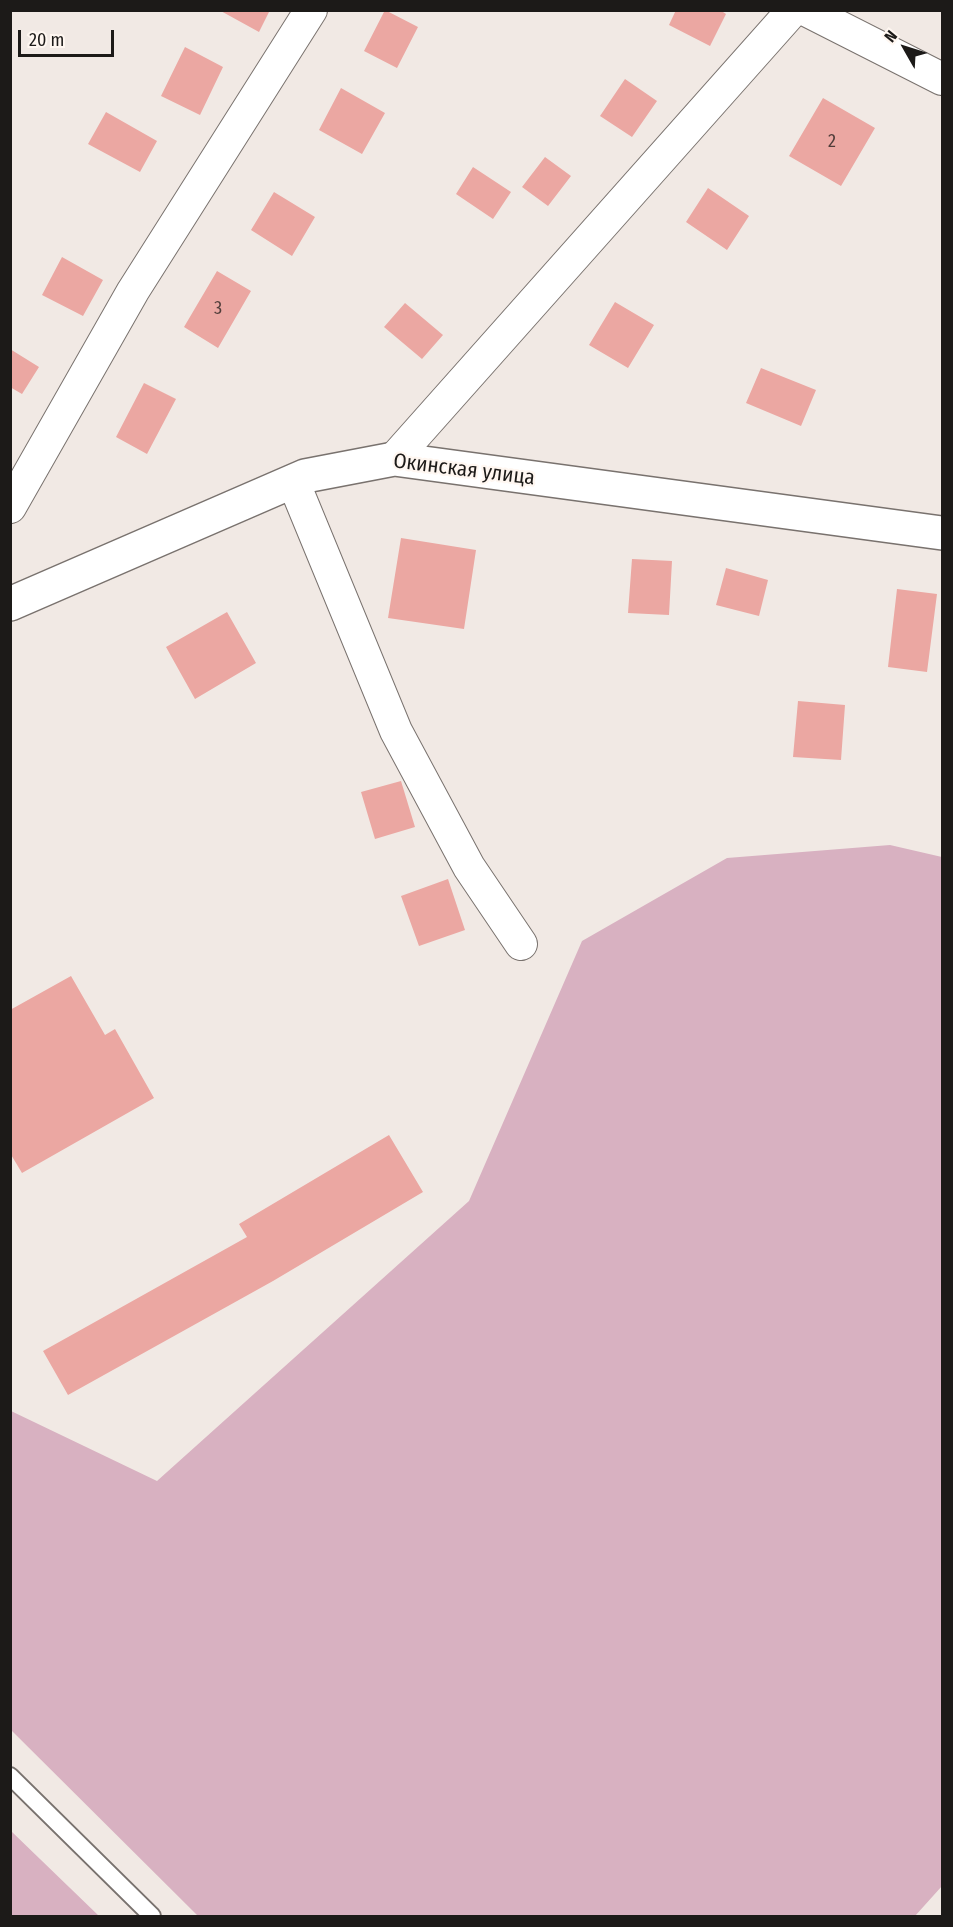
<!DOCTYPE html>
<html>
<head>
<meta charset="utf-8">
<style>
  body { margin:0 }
  #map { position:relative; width:953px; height:1927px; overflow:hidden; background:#f1e9e4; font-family:"Fira Sans Condensed",sans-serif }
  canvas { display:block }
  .frame { position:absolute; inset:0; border:12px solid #1c1a18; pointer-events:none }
  .north { position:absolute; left:875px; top:18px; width:60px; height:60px; -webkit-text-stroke:4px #fff7f1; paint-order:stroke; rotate:309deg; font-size:16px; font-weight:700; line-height:24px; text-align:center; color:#1c1a18 }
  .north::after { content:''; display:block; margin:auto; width:21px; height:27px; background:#1c1a18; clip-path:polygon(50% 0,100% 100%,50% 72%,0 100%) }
  .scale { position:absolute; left:18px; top:30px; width:96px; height:27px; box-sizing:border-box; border:3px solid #1c1a18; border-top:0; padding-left:8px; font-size:18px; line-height:21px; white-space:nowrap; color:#1c1a18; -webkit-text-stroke:4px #fff7f1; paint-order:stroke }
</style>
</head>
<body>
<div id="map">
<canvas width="953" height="1927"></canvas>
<div class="frame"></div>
<div class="north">N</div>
<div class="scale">20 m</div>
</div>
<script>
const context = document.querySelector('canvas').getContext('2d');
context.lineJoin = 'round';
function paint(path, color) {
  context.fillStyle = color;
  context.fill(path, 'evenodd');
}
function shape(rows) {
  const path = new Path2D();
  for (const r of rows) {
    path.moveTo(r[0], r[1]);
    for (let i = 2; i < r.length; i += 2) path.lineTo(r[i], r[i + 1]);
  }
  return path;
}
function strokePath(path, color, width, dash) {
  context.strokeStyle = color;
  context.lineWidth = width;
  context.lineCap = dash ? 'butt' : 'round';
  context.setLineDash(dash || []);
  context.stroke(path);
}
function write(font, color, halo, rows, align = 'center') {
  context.font = font + ' "Fira Sans Condensed",sans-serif';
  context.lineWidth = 4.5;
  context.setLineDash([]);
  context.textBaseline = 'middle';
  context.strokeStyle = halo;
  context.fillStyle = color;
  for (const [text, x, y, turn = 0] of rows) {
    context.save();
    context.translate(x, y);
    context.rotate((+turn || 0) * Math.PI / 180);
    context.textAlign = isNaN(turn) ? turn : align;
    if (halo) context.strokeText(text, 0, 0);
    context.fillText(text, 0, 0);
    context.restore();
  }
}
const green = shape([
  [890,845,942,857,942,1886,915,1916,198,1916,11,1730,11,1411,157,1481,469,1201,582,941,727,858],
  [10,1831,11,1831,99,1916,11,1916]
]);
const building = shape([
  [219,10,270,10,259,32],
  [385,10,418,27,397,68,364,51],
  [676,10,720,10,726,14,710,46,669,25],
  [185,47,223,67,200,115,161,96],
  [625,79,657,101,632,137,600,116],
  [341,88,385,113,362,154,319,130],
  [823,98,875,128,841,186,789,156],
  [106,112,157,141,140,172,88,144],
  [545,157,571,176,548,206,522,187],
  [473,167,511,192,493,219,456,194],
  [708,188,749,216,727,250,686,222],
  [274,192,315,217,292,256,251,230],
  [62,257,103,280,83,316,42,295],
  [217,271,251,291,218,348,184,327],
  [615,302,654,325,628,368,589,345],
  [405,303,443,335,422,359,384,327],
  [10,349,39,367,22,394,10,387],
  [761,368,816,390,801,426,746,403],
  [144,383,176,399,147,454,116,437],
  [401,538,476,550,464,629,388,618],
  [632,559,672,561,669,615,628,613],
  [726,568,768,580,759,616,716,605],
  [897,589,937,594,927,672,888,667],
  [227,612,256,663,195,699,166,647],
  [798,701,845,705,841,760,793,757],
  [401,781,415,827,375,839,361,792],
  [448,879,465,930,419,946,401,896],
  [71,976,105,1035,115,1029,154,1098,22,1173,10,1153,10,1010],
  [389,1135,423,1192,273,1281,68,1395,43,1351,247,1237,239,1224]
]);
const lane = shape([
  [10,1776,152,1916]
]);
const street = shape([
  [806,10,942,79],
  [394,459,793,10],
  [293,481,396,731,469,867,521,944],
  [10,507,133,291,311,10]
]);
const secondary = shape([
  [10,604,305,476,394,459,942,533]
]);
const numberNames = [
  ["2",832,142],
  ["3",218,309]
];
const streetNames = [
  ["Окинская улица",464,470,7]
];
paint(green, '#d8b1c1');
paint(building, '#eba7a2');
strokePath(lane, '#79726e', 20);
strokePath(street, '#79726e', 34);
strokePath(secondary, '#79726e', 36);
strokePath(lane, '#fff', 16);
strokePath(street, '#fff', 32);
strokePath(secondary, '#fff', 33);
write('18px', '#503d3a', null, numberNames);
write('21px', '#1c1a18', '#fff7f1', streetNames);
</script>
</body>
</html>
